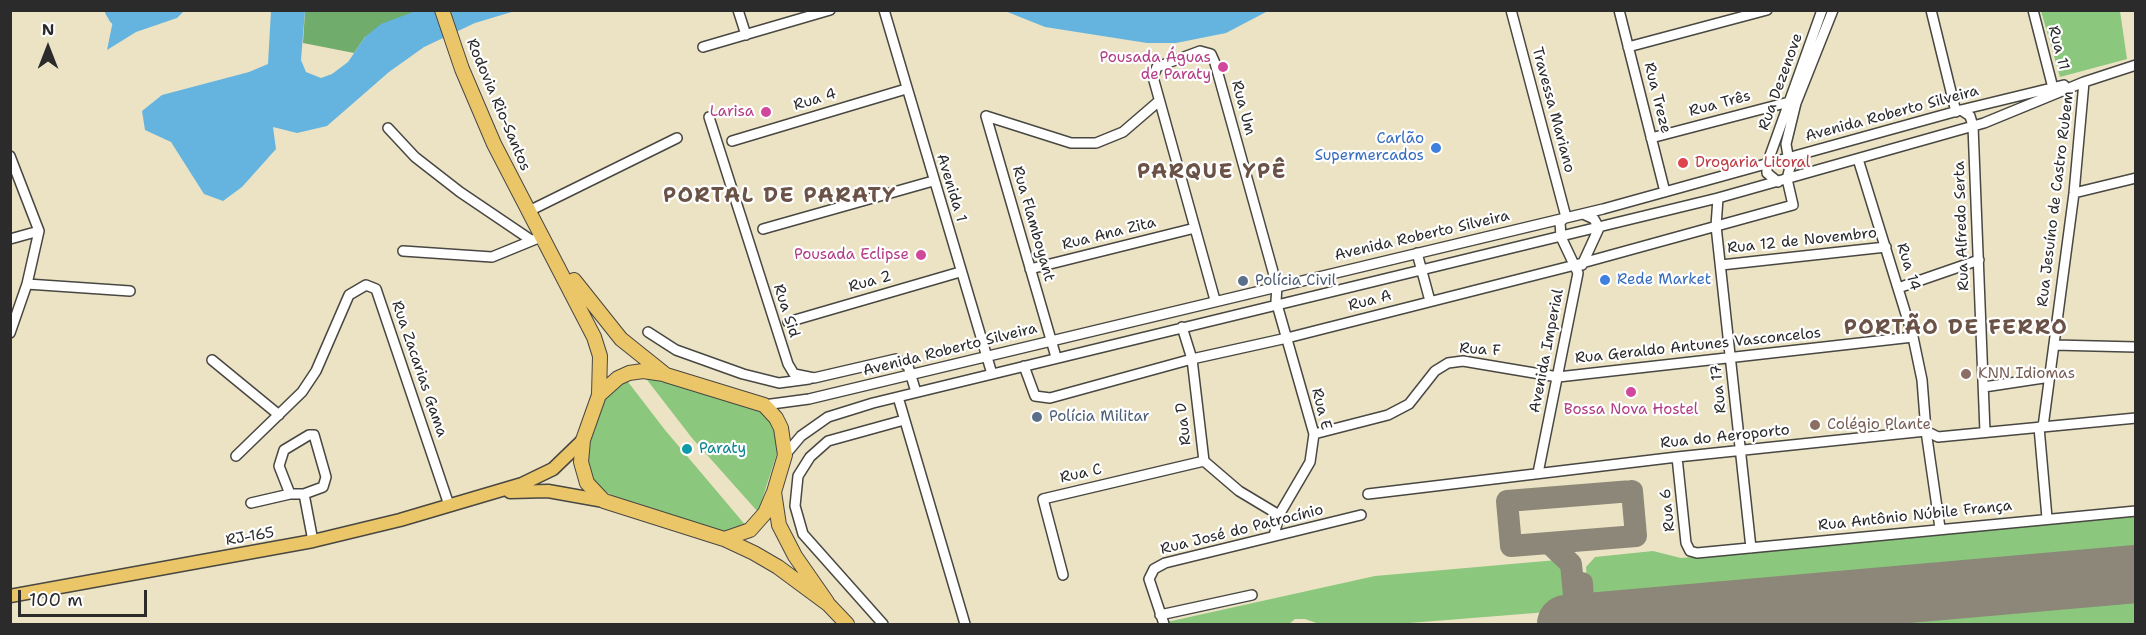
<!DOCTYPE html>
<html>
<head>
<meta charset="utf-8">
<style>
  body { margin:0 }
  #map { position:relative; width:2146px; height:635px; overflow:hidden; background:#ece3c4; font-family:"Shantell Sans",sans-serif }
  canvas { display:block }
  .frame { position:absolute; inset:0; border:12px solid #2b2b2b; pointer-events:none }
  .north { position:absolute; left:18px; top:18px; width:60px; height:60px; -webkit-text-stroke:4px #fff; paint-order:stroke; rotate:0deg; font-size:16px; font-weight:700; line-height:24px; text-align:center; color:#2b2b2b }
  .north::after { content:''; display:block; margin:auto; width:21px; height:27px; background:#2b2b2b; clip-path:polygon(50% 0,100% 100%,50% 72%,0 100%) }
  .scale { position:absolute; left:18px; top:590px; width:129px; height:27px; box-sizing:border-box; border:3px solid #2b2b2b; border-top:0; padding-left:8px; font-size:18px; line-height:21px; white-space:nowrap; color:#2b2b2b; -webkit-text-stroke:4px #fff; paint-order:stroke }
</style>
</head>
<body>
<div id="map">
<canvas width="2146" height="635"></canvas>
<div class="frame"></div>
<div class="north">N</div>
<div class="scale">100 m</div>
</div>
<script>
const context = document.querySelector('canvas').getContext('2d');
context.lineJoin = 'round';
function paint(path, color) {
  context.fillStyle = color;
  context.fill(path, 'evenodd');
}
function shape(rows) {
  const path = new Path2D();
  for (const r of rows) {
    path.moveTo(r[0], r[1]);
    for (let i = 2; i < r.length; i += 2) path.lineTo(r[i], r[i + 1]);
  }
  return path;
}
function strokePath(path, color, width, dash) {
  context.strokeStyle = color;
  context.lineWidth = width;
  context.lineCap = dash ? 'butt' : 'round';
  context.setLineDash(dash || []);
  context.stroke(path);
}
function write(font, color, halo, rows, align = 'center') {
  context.font = font + ' "Shantell Sans",sans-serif';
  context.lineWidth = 4.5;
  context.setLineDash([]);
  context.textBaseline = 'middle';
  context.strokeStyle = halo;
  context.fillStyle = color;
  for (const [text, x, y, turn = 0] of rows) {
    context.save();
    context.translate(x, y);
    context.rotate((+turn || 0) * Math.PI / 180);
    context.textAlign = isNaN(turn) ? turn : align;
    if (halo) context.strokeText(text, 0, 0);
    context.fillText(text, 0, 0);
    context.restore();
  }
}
const green = shape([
  [2041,11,2120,11,2127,59,2060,77],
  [644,376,747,406,763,413,774,423,779,447,758,512,692,438],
  [625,378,665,430,747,527,723,532,615,497,592,484,586,462,588,449,607,394],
  [2135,515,2135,560,1597,608,1588,599,1586,567,1595,557,1653,551,1681,558],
  [1557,560,1567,568,1569,603,1560,611,1397,624,1319,624,1305,619,1295,619,1289,624,1168,624,1167,622,1375,576],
  [2135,589,2135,624,1734,624]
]);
const forest = shape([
  [332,10,416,11,365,37,354,53,303,43,305,11]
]);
const water = shape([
  [115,11,115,10,184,11,177,18,136,32,107,50],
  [271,11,305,11,301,60,306,72,321,78,332,74,348,62,365,37,381,24,416,11,515,11,475,23,424,47,389,72,327,126,297,133,273,127,276,149,242,187,223,201,204,194,171,142,145,130,142,111,162,95,249,72,268,64],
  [1005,11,1268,10,1268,11,1226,33,1176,43,1147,43,1045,27]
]);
const river = shape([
  [112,10,116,17,152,15,162,10]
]);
const taxiway = shape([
  [1632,491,1636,536,1511,546,1507,501,1632,491],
  [1549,543,1571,564,1575,605,1558,624],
  [1582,583,1583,603,1597,622]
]);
const runway = shape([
  [1566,624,2136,574]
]);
const minor = shape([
  [738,10,746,35],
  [884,10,992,374],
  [1511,10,1566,217,1560,222,1561,237,1578,273,1538,473],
  [1619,10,1665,192],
  [1931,10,1956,112],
  [2033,10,2054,92],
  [703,47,830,10],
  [1628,47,1767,10],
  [1961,110,1970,116,1973,126,1985,432],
  [986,116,1056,357],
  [986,116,1071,143,1096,143,1123,132,1159,101],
  [709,117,788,364,794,374,814,378,896,359,908,366,916,392],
  [388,128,415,157,460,192,531,240],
  [1651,138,1789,102,1794,103],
  [732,141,906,89],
  [10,156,39,231,27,284,10,333],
  [1858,159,1913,337,1922,380,1926,431,1940,528],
  [1778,182,1767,173,1767,164,1822,10],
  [2074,193,2136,178],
  [1718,198,1716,226,1751,548],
  [529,211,677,138],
  [763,229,933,181],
  [10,239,39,231],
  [403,251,492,257,536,239],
  [1417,253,1430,301],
  [1582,265,1599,228,1594,219,1583,214],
  [1721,265,1886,247],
  [1030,269,1195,228],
  [27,284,130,291],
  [1898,288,1979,260],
  [1215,300,1153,77,1157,67,1200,51,1211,54,1215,63,1277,286,1276,301,1314,434,1310,462,1279,515,1274,536],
  [788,322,960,272],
  [1182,327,1192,359,1204,461,1239,491,1279,515],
  [648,332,676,350,743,374,779,383,809,379],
  [2054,345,2136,347],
  [212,360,279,415],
  [1024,366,1035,396,1050,398,1192,359,1287,338,1575,265,1793,205,1787,179,1790,167,1786,144,1796,103,1833,10],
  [1984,387,2050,377],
  [898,397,965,624],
  [764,405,809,399,1603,209,1961,110,2064,85],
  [2039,427,2047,518],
  [2043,427,2074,193,2084,82],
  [1314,434,1388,415,1409,404,1435,371,1448,363,1463,361,1558,377,1913,337],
  [785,455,801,436,828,417,873,403,1718,198,1984,123,2084,82,2136,65],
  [236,456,302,392,316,371,349,295,366,285,376,289,449,505],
  [1677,457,1686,543,1690,551,1697,553,2136,511],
  [304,494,290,494,279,466,284,450,309,435,314,435,326,477,323,487,304,494,313,541],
  [1368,494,1677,457,1926,431,1938,437,2136,418],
  [251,503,290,494],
  [1063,575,1043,499,1204,461],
  [1160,615,1252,595],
  [883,624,803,534,795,506,798,476,810,457,828,441,904,420],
  [1164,624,1149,579,1154,569,1165,563,1361,515]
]);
const major = shape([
  [510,492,548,491,604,501],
  [10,596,313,541,400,520,522,484,553,469,583,440]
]);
const highway = shape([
  [442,10,462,69,494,144,594,337,600,356,599,395,583,440,581,462,587,483,604,501,724,539,754,553,778,567,828,604,847,624],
  [574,280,621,339,666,375,764,405,776,418,781,428,785,455,774,492,779,525,795,556,827,602],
  [599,395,618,378,629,373,643,371,664,374],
  [724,539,750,530,765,513,773,494]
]);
const markers = [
  [1223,67,6,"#d1479c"],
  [766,112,6,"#d1479c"],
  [1436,148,6,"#3f7fe0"],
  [1683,163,6,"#e0444e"],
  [921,255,6,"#d1479c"],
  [1605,280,6,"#3f7fe0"],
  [1243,281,6,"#5c6f8a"],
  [1966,374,6,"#8d6e63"],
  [1631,392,6,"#d1479c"],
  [1037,417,6,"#5c6f8a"],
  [1815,425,6,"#8d6e63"],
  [687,449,6,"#0f9aa8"]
];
const streetNames = [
  ["Rua 11",2058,48,75],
  ["Rua Dezenove",1781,82,-70],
  ["Rua Treze",1657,98,76],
  ["Rua 4",815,100,-17],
  ["Rua Três",1720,104,-15],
  ["Rodovia Rio-Santos",498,105,67],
  ["Rua Um",1243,108,75],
  ["Travessa Mariano",1553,110,75],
  ["Avenida Roberto Silveira",1892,114,-15],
  ["Avenida 1",951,188,73],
  ["Rua Jesuíno de Castro Rubem",2056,199,-83],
  ["Rua Flamboyant",1033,224,74],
  ["Rua Alfredo Serta",1962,226,-92],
  ["Rua Ana Zita",1109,234,-14],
  ["Avenida Roberto Silveira",1422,236,-13],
  ["Rua 12 de Novembro",1802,241,-6],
  ["Rua 14",1908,267,73],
  ["Rua 2",870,282,-16],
  ["Rua A",1370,301,-15],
  ["Rua Sid",786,311,72],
  ["Rua Geraldo Antunes Vasconcelos",1698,346,-6],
  ["Avenida Roberto Silveira",950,350,-14],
  ["Rua F",1480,350,4],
  ["Avenida Imperial",1547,351,-79],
  ["Rua Zacarias Gama",419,369,71],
  ["Rua 17",1719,389,-96],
  ["Rua E",1321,409,76],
  ["Rua D",1184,424,-97],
  ["Rua do Aeroporto",1725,437,-6],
  ["Rua C",1081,474,-13],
  ["Rua 6",1668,510,-96],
  ["Rua Antônio Núbile França",1915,516,-6],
  ["Rua José do Patrocínio",1242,530,-14],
  ["RJ-165",250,537,-10]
];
const hotelNames = [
  ["Pousada Águas",1211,58],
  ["de Paraty",1211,75],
  ["Larisa",754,112],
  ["Pousada Eclipse",909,255],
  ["Bossa Nova Hostel",1631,410,"center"]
];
const shopNames = [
  ["Carlão",1424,139],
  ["Supermercados",1424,156],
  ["Rede Market",1617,280,"left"]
];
const healthNames = [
  ["Drogaria Litoral",1695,163]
];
const serviceNames = [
  ["Polícia Civil",1255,281],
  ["Polícia Militar",1049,417]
];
const educationNames = [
  ["KNN Idiomas",1978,374],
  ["Colégio Plante",1827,425]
];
const cultureNames = [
  ["Paraty",699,449]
];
const districtNames = [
  ["PARQUE YPÊ",1212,173],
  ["PORTAL DE PARATY",780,197],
  ["PORTÃO DE FERRO",1956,329]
];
paint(green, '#8bc77d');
paint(forest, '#70ac6c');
paint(water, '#65b4df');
strokePath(river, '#65b4df', 15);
strokePath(taxiway, '#8c8778', 22);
strokePath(runway, '#8c8778', 58);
strokePath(minor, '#484742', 12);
strokePath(major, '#484742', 15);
strokePath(highway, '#484742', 16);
strokePath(minor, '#fff', 9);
strokePath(major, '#ebc669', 12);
strokePath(highway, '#ebc669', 14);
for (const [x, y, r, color] of markers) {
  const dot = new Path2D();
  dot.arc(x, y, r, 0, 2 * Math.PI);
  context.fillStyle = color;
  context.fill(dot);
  strokePath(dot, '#fff', 2);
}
write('15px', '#2b2b2b', '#fff', streetNames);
write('15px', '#b23c85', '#fff', hotelNames, 'right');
write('15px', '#366cbe', '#fff', shopNames, 'right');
write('15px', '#be3a42', '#fff', healthNames, 'left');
write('15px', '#4e5e75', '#fff', serviceNames, 'left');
write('15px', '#785e54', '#fff', educationNames, 'left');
write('15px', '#0d838f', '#fff', cultureNames, 'left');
context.letterSpacing = '1.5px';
write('bold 21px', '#6a5246', '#fff', districtNames);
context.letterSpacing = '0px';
</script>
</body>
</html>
